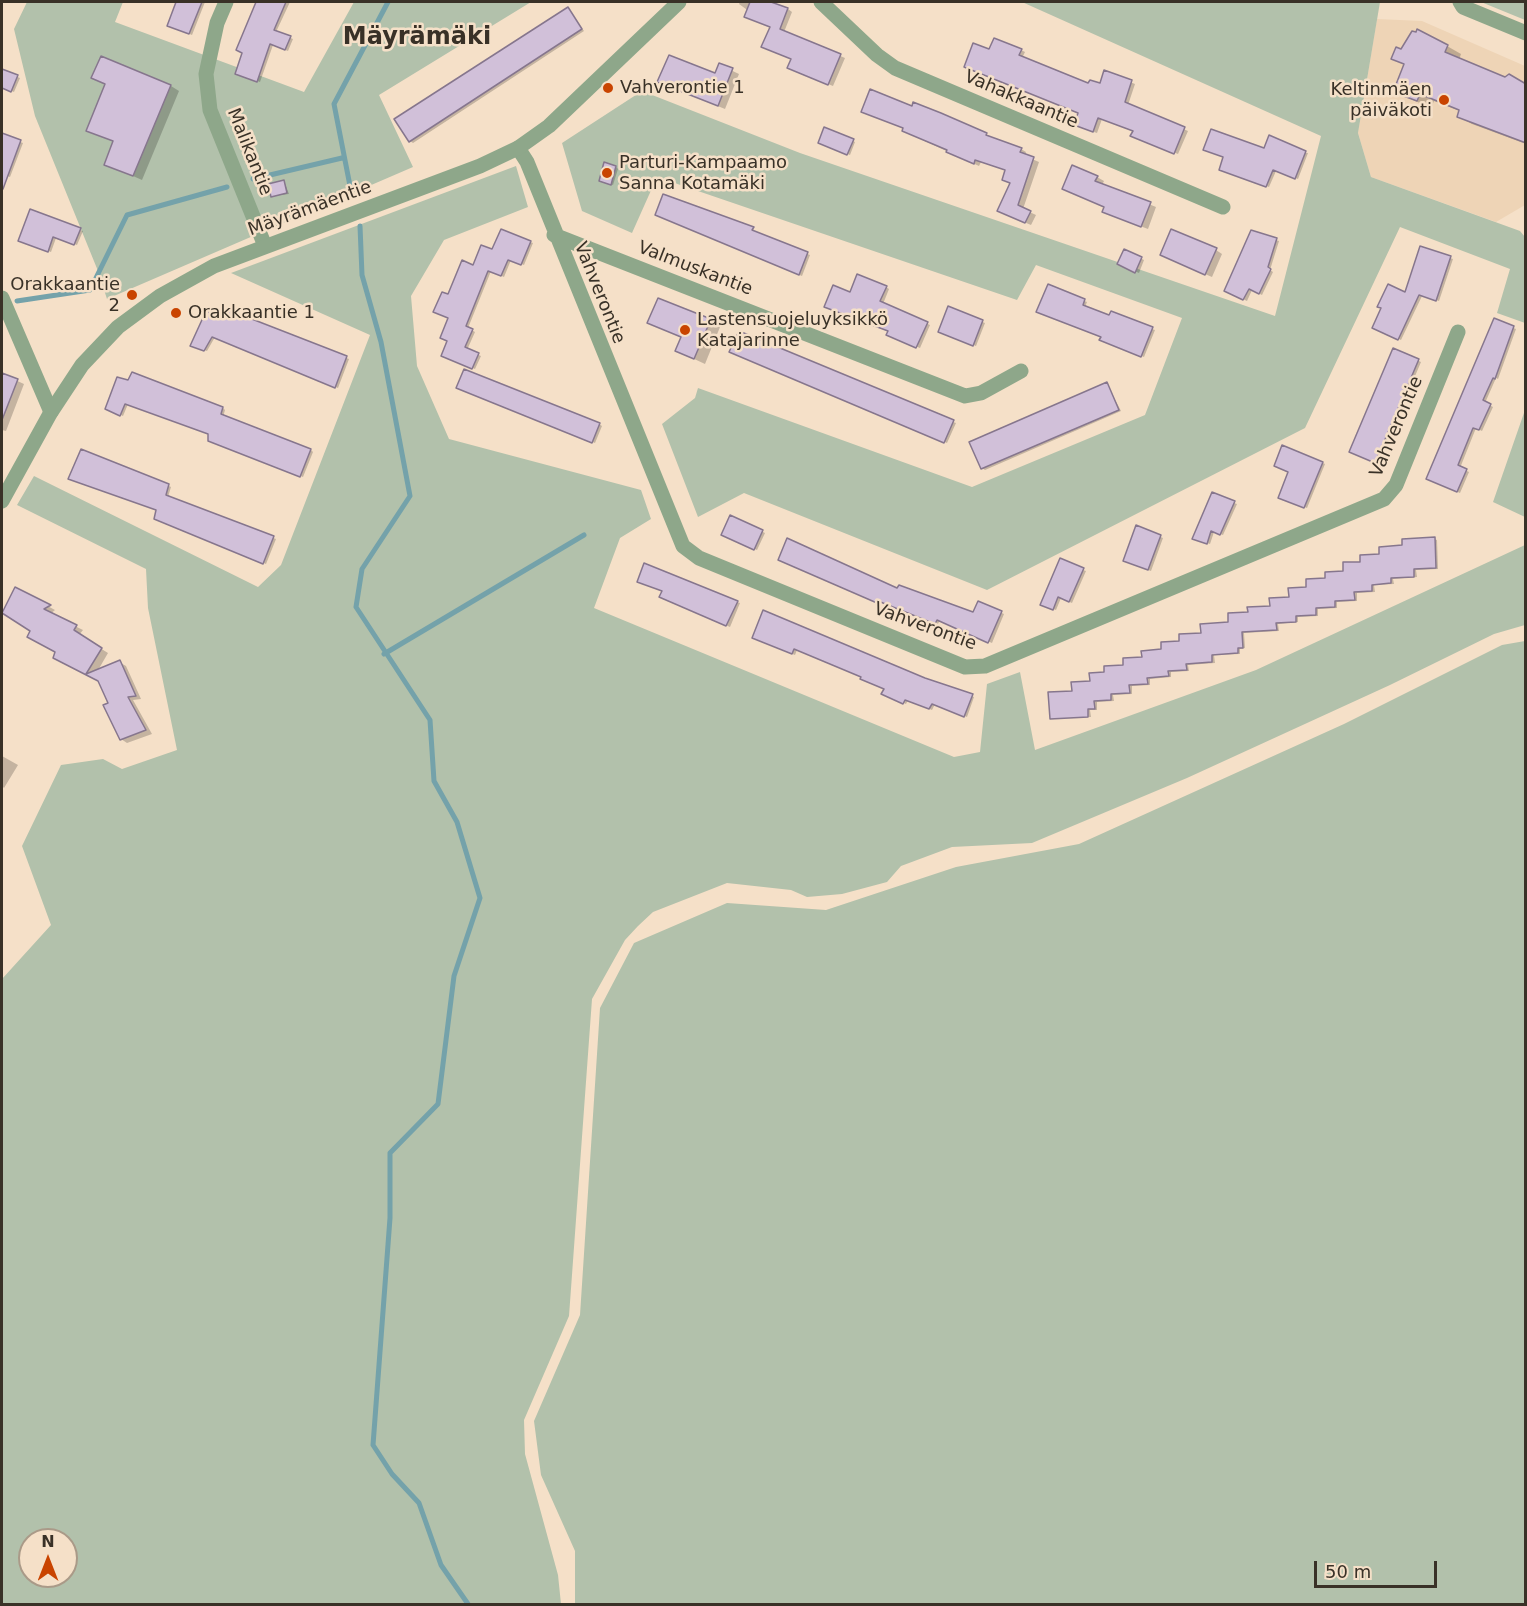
<!DOCTYPE html>
<html>
<head>
<meta charset="utf-8">
<style>
  body { margin:0 }
  #map { position:relative; width:1527px; height:1606px; overflow:hidden; background:#f5e0c8; font-family:"DejaVu Sans",sans-serif }
  canvas { display:block }
  .frame { position:absolute; inset:0; border:3px solid #393127; pointer-events:none }
  .north { position:absolute; left:18px; top:1528px; width:60px; height:60px; box-sizing:border-box; background:#f5e0c8; border:2px solid #aa9a88; border-radius:50%; rotate:0deg; font-size:16px; font-weight:700; line-height:24px; text-align:center; color:#393127 }
  .north::after { content:''; display:block; margin:auto; width:21px; height:27px; background:#c94400; clip-path:polygon(50% 0,100% 100%,50% 72%,0 100%) }
  .scale { position:absolute; left:1314px; top:1561px; width:123px; height:27px; box-sizing:border-box; border:3px solid #393127; border-top:0; padding-left:8px; font-size:18px; line-height:21px; white-space:nowrap; color:#393127; -webkit-text-stroke:4px #f5e0c8; paint-order:stroke }
</style>
</head>
<body>
<div id="map">
<canvas width="1527" height="1606"></canvas>
<div class="frame"></div>
<div class="north">N</div>
<div class="scale">50 m</div>
</div>
<script>
const context = document.querySelector('canvas').getContext('2d');
context.lineJoin = 'round';
function paint(path, color) {
  context.fillStyle = color;
  context.fill(path, 'evenodd');
}
function shape(rows) {
  const path = new Path2D();
  for (const r of rows) {
    path.moveTo(r[0], r[1]);
    for (let i = 2; i < r.length; i += 2) path.lineTo(r[i], r[i + 1]);
  }
  return path;
}
function strokePath(path, color, width, dash) {
  context.strokeStyle = color;
  context.lineWidth = width;
  context.lineCap = dash ? 'butt' : 'round';
  context.setLineDash(dash || []);
  context.stroke(path);
}
function write(font, color, halo, rows, align = 'center') {
  context.font = font + ' "DejaVu Sans",sans-serif';
  context.lineWidth = 5;
  context.setLineDash([]);
  context.textBaseline = 'middle';
  context.strokeStyle = halo;
  context.fillStyle = color;
  for (const [text, x, y, turn = 0] of rows) {
    context.save();
    context.translate(x, y);
    context.rotate((+turn || 0) * Math.PI / 180);
    context.textAlign = isNaN(turn) ? turn : align;
    if (halo) context.strokeText(text, 0, 0);
    context.fillText(text, 0, 0);
    context.restore();
  }
}
const built = shape([
  [1377,19,1422,21,1525,66,1525,205,1496,222,1371,177,1358,133]
]);
const green = shape([
  [27,2,123,2,115,22,304,92,354,2,531,2,379,95,413,167,107,299,98,271,35,116,14,29],
  [1022,2,1380,2,1358,133,1371,177,1520,231,1525,237,1525,323,1497,313,1510,269,1400,227,1305,428,987,590,744,493,698,517,662,424,695,398,698,388,972,487,1145,415,1182,318,1036,265,1017,300,657,177,632,233,582,211,562,143,642,91,800,153,1275,316,1321,136],
  [1481,2,1525,2,1525,20],
  [516,166,528,207,444,240,411,296,417,366,449,439,641,490,651,519,620,538,594,608,954,757,980,752,987,684,1020,672,1035,750,1256,670,1525,545,1525,625,1494,634,1390,685,1187,778,1032,843,952,847,901,866,887,882,842,894,807,897,791,890,727,883,653,912,638,926,625,940,592,999,569,1316,524,1420,525,1454,558,1575,561,1604,2,1604,2,979,51,925,22,846,61,765,103,759,122,769,177,750,148,608,146,569,17,505,34,476,258,587,281,565,370,335,231,273],
  [30,1540,66,1540,66,1576,30,1576],
  [1525,410,1525,517,1493,502],
  [1525,641,1525,1604,575,1604,575,1551,541,1475,534,1421,580,1315,600,1008,634,943,727,903,826,910,956,867,1079,844,1344,724,1502,645]
]);
const shadow = shape([
  [178,2,205,2,192,35,169,25],
  [258,2,290,2,276,32,293,39,288,51,273,45,260,82,239,75,244,52,238,50],
  [740,2,771,2,788,9,792,12,784,32,845,58,833,86,793,70,792,59,771,27,739,4],
  [568,9,584,31,413,143,410,141],
  [1447,46,1461,54,1459,60,1526,85,1526,144,1472,124,1459,117,1460,111,1434,101,1431,108,1395,92,1405,65,1393,58,1402,51],
  [1021,50,1025,52,1022,58,1089,85,1101,85,1105,72,1135,84,1128,105,1188,131,1178,154,1136,137,1134,131,1102,119,1097,133,1079,127,1080,113,990,51],
  [720,65,739,74,725,109,666,85,716,75],
  [2,71,20,78,14,92,2,87],
  [171,86,179,91,142,180,106,164,114,142,88,130],
  [903,131,986,135,1021,149,1026,152,1025,156,1039,162,1023,209,1036,215,1031,225,1005,214,1011,183,1007,170,981,162,979,166],
  [2,135,23,143,10,177,2,174],
  [853,141,855,142,850,155,822,144],
  [1265,150,1308,153,1298,179,1276,171,1269,187,1223,171,1225,157],
  [616,167,618,169,613,185,603,182],
  [1097,177,1104,181,1102,185,1156,207,1148,229,1111,215,1106,207,1070,192],
  [284,181,289,194,272,196],
  [659,216,753,228,754,233,810,255,802,276],
  [80,230,83,231,77,245,56,238,51,252,23,242],
  [1252,232,1279,241,1270,270,1273,272,1262,295,1252,290,1247,301,1226,291],
  [530,242,533,243,524,265,511,260,504,277,491,271,468,328,475,332,467,350,481,356,475,369,446,357,449,341,449,296,474,267,493,251],
  [1421,248,1453,259,1439,301,1422,296,1401,340,1374,327,1405,294],
  [1216,250,1222,254,1212,277,1168,258],
  [1125,251,1144,260,1139,273,1119,264],
  [1049,286,1087,302,1085,307,1155,330,1144,357,1104,341,1102,337],
  [886,287,889,289,883,304,930,325,920,348,891,336,889,331,850,294],
  [949,308,985,323,976,346,942,333],
  [221,309,349,359,338,388,215,337,207,351,194,347,219,317],
  [1495,320,1516,329,1498,379,1496,378,1485,403,1493,407,1482,431,1476,428,1460,468,1469,472,1460,493,1430,480],
  [710,321,720,327,705,364,677,351,682,338,649,322],
  [739,333,953,422,956,423,947,443,733,353],
  [1394,350,1421,362,1378,463,1354,453],
  [465,371,599,424,602,426,595,443,461,389],
  [2,374,24,384,6,431,2,430],
  [129,382,223,408,225,410,223,417,311,450,313,452,303,477,212,442,210,434,128,404,123,416,107,409],
  [1107,384,1121,411,985,470,982,468,971,443],
  [81,451,169,486,171,487,168,497,276,539,266,564,158,520,158,510],
  [1323,463,1325,464,1307,508,1282,498,1290,471],
  [1234,503,1237,504,1223,535,1214,532,1210,544,1197,540],
  [731,517,765,533,757,550,723,535],
  [1137,527,1163,538,1151,571,1127,562],
  [1434,539,1437,540,1438,569,1416,570,1417,577,1393,579,1394,584,1374,585,1375,592,1357,593,1357,601,1337,602,1337,608,1318,609,1318,616,1298,617,1298,622,1278,624,1279,631,1244,633,1245,648,1240,649,1240,654,1214,655,1215,663,1188,665,1189,671,1171,672,1171,677,1150,679,1150,685,1132,686,1132,694,1113,695,1114,701,1097,702,1097,710,1090,710,1091,717,1051,718,1073,692,1106,674,1249,613,1271,608,1381,555],
  [782,561,898,590,974,614,979,603,1004,614,992,643,940,620,938,624,881,601,880,603],
  [1083,570,1086,571,1072,603,1061,598,1056,610,1045,606],
  [16,589,55,610,50,614,83,630,79,635,108,653,97,672,119,662,126,666,141,699,133,700,152,734,127,743,121,739,99,681,55,657,57,652,32,631],
  [663,591,737,602,740,603,730,627,664,598],
  [756,639,924,679,974,697,967,717,935,704,932,710,908,700,906,704,886,695,885,689,863,677,797,650,795,655],
  [2,756,18,765,4,788,2,786]
]);
const stream = shape([
  [253,179,342,158],
  [352,196,334,104,388,2],
  [360,226,362,275,381,342,410,496,362,569,356,607,430,720,434,781,457,822,480,898,454,976,438,1104,390,1153,390,1218,373,1445,392,1474,419,1503,441,1565,468,1604],
  [17,301,90,290,127,215,227,187],
  [384,654,584,535]
]);
const building = shape([
  [176,2,202,2,189,34,167,26,176,2],
  [256,2,286,2,274,30,291,36,285,50,270,44,257,82,235,74,242,53,236,50,256,2],
  [750,2,771,2,788,8,780,29,841,54,828,85,787,68,791,59,761,47,770,27,744,17,750,2],
  [568,7,582,29,409,142,394,119,568,7],
  [1417,29,1448,45,1445,52,1505,77,1509,74,1526,84,1526,143,1457,117,1459,110,1420,94,1417,101,1393,92,1404,64,1391,59,1396,47,1401,49,1412,31,1416,32,1417,29],
  [994,38,1022,49,1019,55,1088,83,1090,80,1100,83,1104,70,1132,80,1125,102,1185,127,1174,154,1130,136,1133,131,1098,118,1093,132,1074,125,1078,113,964,67,973,43,989,49,994,38],
  [669,55,715,73,719,63,733,68,718,106,657,82,669,55],
  [101,56,171,85,133,176,104,165,113,141,86,131,105,84,91,78,101,56],
  [2,69,18,75,11,92,2,88,2,69],
  [870,89,912,106,913,102,941,113,987,133,986,135,1022,148,1020,152,1034,157,1018,205,1031,211,1025,223,997,211,1010,183,1002,180,1005,170,975,160,974,164,946,152,947,150,902,131,903,128,861,112,870,89],
  [824,127,854,139,847,155,818,143,824,127],
  [1211,129,1264,148,1269,135,1306,151,1295,179,1273,170,1266,187,1219,170,1223,157,1203,150,1211,129],
  [2,133,21,140,3,189,2,188,2,133],
  [604,162,616,166,611,185,599,181,604,162],
  [1072,165,1098,176,1095,181,1151,202,1141,227,1102,212,1104,207,1062,189,1072,165],
  [284,180,287,193,271,197,268,184,284,180],
  [663,194,754,227,752,230,808,252,799,275,655,215,663,194],
  [30,209,81,228,74,245,53,237,48,252,18,241,30,209],
  [501,229,531,241,521,265,508,260,501,276,488,271,466,326,473,329,465,347,479,353,472,369,441,356,447,341,440,338,448,318,433,312,442,292,448,294,462,260,473,265,481,245,492,249,501,229],
  [1171,229,1217,248,1205,275,1160,255,1171,229],
  [1251,230,1277,238,1268,267,1271,269,1259,294,1249,289,1243,300,1224,291,1251,230],
  [1420,246,1451,256,1436,301,1419,295,1398,340,1372,328,1381,308,1377,307,1388,284,1405,292,1420,246],
  [1124,249,1142,257,1135,273,1117,264,1124,249],
  [857,274,887,286,880,301,928,322,916,348,886,335,888,331,824,307,833,285,850,292,857,274],
  [1048,284,1085,299,1083,305,1109,315,1111,311,1153,327,1141,357,1099,340,1101,337,1036,312,1048,284],
  [658,298,711,319,694,359,675,351,681,337,647,323,658,298],
  [948,306,983,320,973,346,938,332,948,306],
  [221,307,347,356,335,388,212,337,204,351,190,346,206,311,218,315,221,307],
  [1494,318,1514,326,1495,379,1493,378,1483,400,1491,404,1479,430,1473,428,1458,465,1467,469,1457,492,1426,479,1494,318],
  [739,331,954,420,944,443,729,352,739,331],
  [1393,348,1419,359,1375,463,1349,452,1393,348],
  [464,369,600,423,592,443,456,388,464,369],
  [132,372,223,407,221,414,311,449,300,477,208,441,208,434,125,404,120,416,105,409,117,377,128,380,132,372],
  [2,373,18,379,2,420,2,373],
  [1107,382,1119,410,981,469,969,442,1107,382],
  [1282,445,1323,462,1304,508,1278,498,1288,472,1274,466,1282,445],
  [81,449,169,484,166,495,274,536,263,564,154,519,156,510,68,479,81,449],
  [1212,492,1235,501,1220,535,1211,531,1207,544,1192,539,1212,492],
  [730,515,763,530,754,550,721,535,730,515],
  [1136,525,1161,535,1148,570,1123,561,1136,525],
  [1435,537,1436,568,1414,569,1414,577,1391,578,1391,583,1372,585,1372,591,1354,592,1355,600,1335,601,1335,607,1316,608,1316,615,1296,616,1296,622,1276,623,1277,630,1242,632,1243,648,1238,648,1238,653,1212,655,1212,662,1186,664,1187,670,1168,671,1169,676,1147,678,1148,684,1129,685,1130,693,1111,694,1111,700,1094,701,1095,709,1088,709,1088,717,1050,719,1048,692,1072,691,1071,682,1090,681,1089,673,1104,672,1104,666,1123,665,1123,658,1142,657,1141,651,1161,649,1161,642,1179,641,1179,634,1201,633,1200,624,1228,622,1228,613,1248,612,1247,607,1270,606,1269,598,1289,597,1288,588,1306,587,1306,579,1325,578,1325,572,1343,571,1343,562,1360,562,1360,555,1379,554,1379,547,1402,545,1402,539,1435,537],
  [787,538,897,588,899,585,973,612,978,601,1002,611,988,643,937,620,935,624,878,601,877,603,778,560,787,538],
  [1060,558,1084,568,1069,602,1058,597,1053,610,1040,605,1060,558],
  [644,563,738,601,726,626,659,597,662,591,637,582,644,563],
  [15,587,51,605,44,609,77,625,74,630,102,648,86,674,120,660,136,696,128,697,146,730,120,740,103,705,108,703,98,681,53,658,55,652,27,637,30,631,2,613,15,587],
  [763,610,925,678,973,694,964,717,932,704,929,709,905,700,903,704,881,694,884,689,860,679,861,677,794,649,792,654,752,638,763,610]
]);
const minor = shape([
  [226,2,217,23,206,74,210,110,265,246],
  [821,2,877,55,895,68,1223,207],
  [1460,2,1463,7,1526,33],
  [518,148,527,162,683,546,699,558,965,667,985,666,1384,499,1396,485,1458,332],
  [554,235,965,396,981,393,1021,371],
  [2,298,51,412]
]);
const tertiary = shape([
  [2,501,51,412,82,365,118,327,160,296,214,266,480,166,518,148,549,126,679,2]
]);
const markers = [
  [608,88,6,"#c94400"],
  [1444,100,6,"#c94400"],
  [607,173,6,"#c94400"],
  [132,295,6,"#c94400"],
  [176,313,6,"#c94400"],
  [685,330,6,"#c94400"]
];
const poiNames = [
  ["Vahverontie 1",620,88],
  ["Keltinmäen",1432,90,"right"],
  ["päiväkoti",1432,111,"right"],
  ["Parturi-Kampaamo",619,163],
  ["Sanna Kotamäki",619,184],
  ["Orakkaantie",120,285,"right"],
  ["2",120,306,"right"],
  ["Orakkaantie 1",188,313],
  ["Lastensuojeluyksikkö",697,320],
  ["Katajarinne",697,341]
];
const streetNames = [
  ["Vahakkaantie",1021,100,23],
  ["Malikantie",249,152,68],
  ["Mäyrämäentie",310,209,-20],
  ["Valmuskantie",695,269,21],
  ["Vahverontie",599,293,68],
  ["Vahverontie",1397,427,-67],
  ["Vahverontie",925,627,20]
];
const districtNames = [
  ["Mäyrämäki",417,38]
];
paint(built, '#eed4b6');
paint(green, '#b2c1ab');
paint(shadow, '#0003');
strokePath(stream, '#74a2aa', 5);
paint(building, '#d1c0d9');
strokePath(building, '#86768d', 1.5);
strokePath(minor, '#8ea78a', 15);
strokePath(tertiary, '#8ea78a', 15);
for (const [x, y, r, color] of markers) {
  const dot = new Path2D();
  dot.arc(x, y, r, 0, 2 * Math.PI);
  context.fillStyle = color;
  context.fill(dot);
  strokePath(dot, '#f5e0c8', 2);
}
write('18px', '#393127', '#f5e0c8', poiNames, 'left');
write('18px', '#393127', '#f5e0c8', streetNames);
write('bold 24px', '#393127', '#f5e0c8', districtNames);
</script>
</body>
</html>
